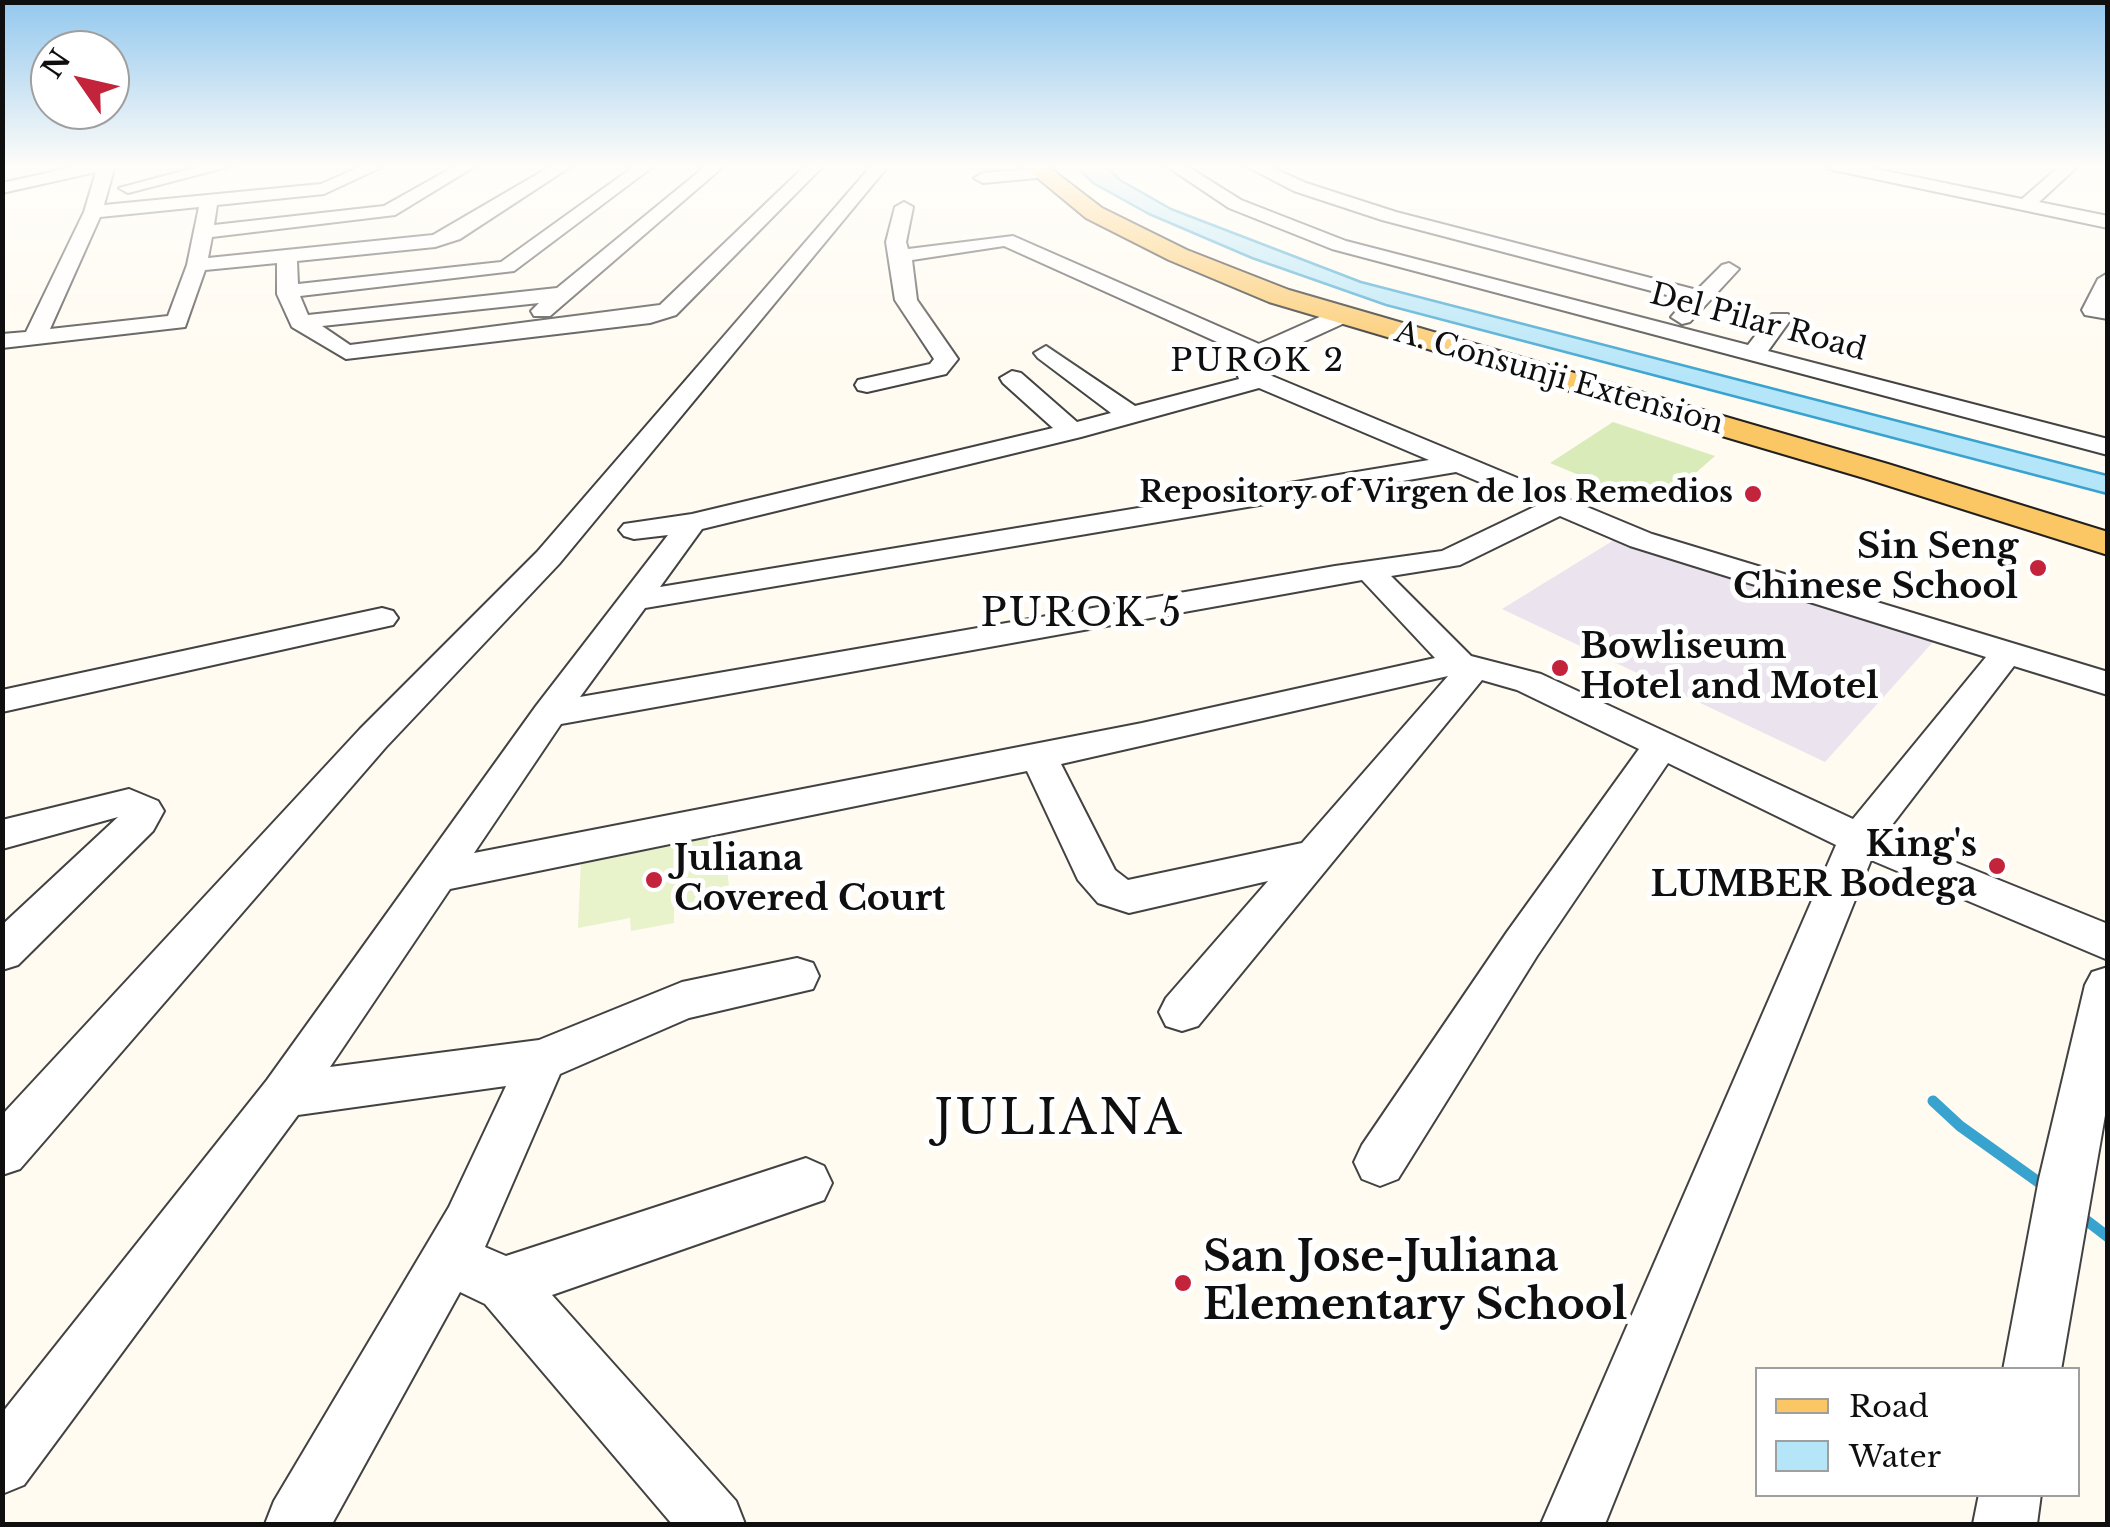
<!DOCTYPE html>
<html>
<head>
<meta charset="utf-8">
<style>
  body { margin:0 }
  #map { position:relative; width:2110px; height:1527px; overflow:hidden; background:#fffbf1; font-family:"Libre Baskerville",serif }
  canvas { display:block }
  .frame { position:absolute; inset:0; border:5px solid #0f0f0f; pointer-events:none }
  .legend { position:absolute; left:1755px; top:1367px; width:325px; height:130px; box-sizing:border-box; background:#fff; border:2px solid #9f9f9f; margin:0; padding:12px 18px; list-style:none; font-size:30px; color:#0f0f0f }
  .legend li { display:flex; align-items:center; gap:20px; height:50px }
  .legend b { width:50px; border:2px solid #9f9f9f }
  .north { position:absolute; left:30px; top:30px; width:100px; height:100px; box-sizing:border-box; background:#fff; border:2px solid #9f9f9f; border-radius:50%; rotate:304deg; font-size:28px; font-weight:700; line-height:40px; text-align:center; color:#0f0f0f }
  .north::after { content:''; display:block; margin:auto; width:35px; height:45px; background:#c3233b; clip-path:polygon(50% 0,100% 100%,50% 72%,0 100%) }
</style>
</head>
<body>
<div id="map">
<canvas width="2110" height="1527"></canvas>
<div class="frame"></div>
<ul class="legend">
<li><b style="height:12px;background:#fbc765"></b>Road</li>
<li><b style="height:28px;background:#b4e5f8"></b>Water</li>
</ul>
<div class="north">N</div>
</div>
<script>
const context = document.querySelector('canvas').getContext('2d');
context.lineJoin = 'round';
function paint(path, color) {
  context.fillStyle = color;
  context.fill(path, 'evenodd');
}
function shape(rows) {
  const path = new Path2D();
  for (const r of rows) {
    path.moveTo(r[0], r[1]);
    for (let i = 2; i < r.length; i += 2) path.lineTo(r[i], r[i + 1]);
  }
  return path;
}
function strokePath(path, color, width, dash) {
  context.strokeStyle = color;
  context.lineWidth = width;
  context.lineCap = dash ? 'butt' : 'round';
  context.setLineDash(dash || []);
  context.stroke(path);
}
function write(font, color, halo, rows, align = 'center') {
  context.font = font + ' "Libre Baskerville",serif';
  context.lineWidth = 10;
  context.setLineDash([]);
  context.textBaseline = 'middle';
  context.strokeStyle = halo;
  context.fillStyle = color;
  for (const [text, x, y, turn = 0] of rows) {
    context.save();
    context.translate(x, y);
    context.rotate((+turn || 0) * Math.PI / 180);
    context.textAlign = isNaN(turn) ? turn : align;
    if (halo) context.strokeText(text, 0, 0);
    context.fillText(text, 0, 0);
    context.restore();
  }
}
const industrial = shape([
  [1614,540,1933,642,1825,762,1502,609]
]);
const green = shape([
  [1613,422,1715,456,1666,499,1627,495,1550,463]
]);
const pitch = shape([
  [724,835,730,898,674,909,674,923,631,931,630,918,578,928,581,862]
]);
const water = shape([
  [1075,165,1105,165,1120,180,1171,209,1361,282,2107,475,2107,494,1386,305,1252,258,1149,214,1093,183,1075,165]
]);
const stream = shape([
  [1933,1101,1960,1126,2044,1186],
  [2082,1217,2108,1237]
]);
const minor = shape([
  [83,165,115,165,104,205,321,184,364,165,386,165,324,194,217,205,214,225,384,206,457,165,477,165,395,215,212,237,208,258,433,235,553,165,573,165,460,239,435,247,297,261,298,284,501,262,636,165,655,165,514,271,300,296,308,315,557,288,707,165,725,165,550,316,534,316,531,311,539,303,322,326,350,345,660,305,806,165,824,165,676,315,650,323,346,359,292,327,277,294,277,263,205,270,185,327,2,348,2,334,26,332,84,212,96,172,2,193,2,183,83,165],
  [199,207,187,265,168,316,50,329,100,217,199,207],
  [205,165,235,165,128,193,119,188,205,165],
  [872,165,889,165,559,564,386,747,20,1169,2,1175,2,1115,360,729,537,552,872,165],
  [1165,165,1185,165,1241,200,1346,241,1748,345,1772,314,1788,314,1791,319,1768,351,2108,439,2108,455,1332,249,1229,208,1165,165],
  [1244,165,1266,165,1306,183,1396,212,1697,290,1722,265,1729,263,1739,269,1690,322,1682,324,1671,317,1686,300,1382,220,1294,191,1244,165],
  [1825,165,1857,165,2022,199,2061,165,2079,165,2039,202,2108,216,2108,228,1833,170,1825,165],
  [1041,168,1050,173,1047,177,983,183,974,178,983,173,1041,168],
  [904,202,913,207,906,242,908,249,1013,236,1259,344,1333,311,1349,311,1352,316,1349,321,1268,358,1260,371,1652,534,2108,672,2108,695,2014,666,1885,834,2108,924,2108,960,1871,860,1605,1524,1541,1524,1836,845,1668,763,1537,956,1398,1179,1380,1186,1362,1179,1354,1162,1362,1145,1507,932,1639,749,1517,690,1482,680,1198,1026,1182,1031,1166,1026,1159,1012,1166,998,1268,881,1129,913,1098,903,1078,880,1027,771,450,889,330,1067,539,1040,682,982,797,958,813,963,819,976,813,989,689,1018,560,1074,485,1247,506,1256,806,1158,824,1166,832,1183,824,1200,552,1295,736,1501,745,1524,672,1524,485,1304,460,1292,332,1524,265,1524,274,1501,449,1207,506,1086,298,1115,24,1485,2,1494,2,1413,267,1080,536,706,668,535,634,539,624,536,619,530,624,524,692,514,1053,428,1003,383,1000,378,1012,371,1021,373,1077,422,1111,413,1038,358,1034,353,1046,346,1135,406,1239,379,1235,368,1246,355,1004,246,912,260,917,300,958,359,946,374,867,392,858,390,855,385,858,380,930,364,934,359,895,300,886,242,895,207,904,202],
  [1259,388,1429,460,660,587,702,529,1081,437,1259,388],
  [1456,472,1536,506,1442,551,1335,566,580,697,645,608,1456,472],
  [1560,516,1630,546,1986,657,1853,819,1541,674,1471,656,1391,576,1460,565,1560,516],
  [1362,580,1435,658,1142,723,474,853,561,724,1362,580],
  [1448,676,1302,843,1128,880,1115,870,1061,764,1448,676],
  [2108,273,2108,319,2085,315,2082,310,2098,279,2108,273],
  [382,608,393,611,398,618,393,625,2,712,2,690,382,608],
  [129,789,158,801,164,811,153,831,18,965,2,970,2,925,118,817,2,849,2,820,129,789],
  [2108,967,2108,1098,2061,1370,2003,1370,2039,1179,2085,985,2092,972,2108,967],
  [1979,1494,2041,1494,2037,1524,1973,1524,1979,1494]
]);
const major = shape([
  [1022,165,1046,165,1102,208,1187,250,1289,290,1888,464,2108,532,2108,555,1864,478,1269,302,1169,260,1086,218,1022,165]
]);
const markers = [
  [1753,494,10,"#c3233b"],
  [2038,568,10,"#c3233b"],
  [1560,668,10,"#c3233b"],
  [1997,866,10,"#c3233b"],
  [654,880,10,"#c3233b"],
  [1183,1283,10,"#c3233b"]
];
const farStreetnames = [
  ["Del Pilar Road",1758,323,15],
  ["A. Consunji Extension",1559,379,16]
];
const farPoinames = [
  ["Repository of Virgen de los Remedios",1733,494]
];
const farNeighbourhoodnames = [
  ["PUROK 2",1258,362]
];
const poiNames = [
  ["Sin Seng",2018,548],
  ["Chinese School",2018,588],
  ["Bowliseum",1580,648,"left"],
  ["Hotel and Motel",1580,688,"left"],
  ["King's",1977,846],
  ["LUMBER Bodega",1977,886],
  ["Juliana",674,860,"left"],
  ["Covered Court",674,900,"left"]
];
const neighbourhoodNames = [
  ["PUROK 5",1082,615]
];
const nearPoinames = [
  ["San Jose-Juliana",1203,1259],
  ["Elementary School",1203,1307]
];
const nearQuarternames = [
  ["JULIANA",1059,1120]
];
paint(industrial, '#ebe3ed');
paint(green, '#d8ebb9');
paint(pitch, '#e8f2cb');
paint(water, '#b4e5f8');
strokePath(water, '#39a3d0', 2.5);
strokePath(stream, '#39a3d0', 11);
strokePath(minor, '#424242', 4);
strokePath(major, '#202020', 4);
paint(minor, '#fff');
paint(major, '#fbc765');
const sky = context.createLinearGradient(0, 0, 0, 379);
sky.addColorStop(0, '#93c8ee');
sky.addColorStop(0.44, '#fffdf9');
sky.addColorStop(1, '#fffdf900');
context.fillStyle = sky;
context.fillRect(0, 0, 2110, 379);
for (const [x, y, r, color] of markers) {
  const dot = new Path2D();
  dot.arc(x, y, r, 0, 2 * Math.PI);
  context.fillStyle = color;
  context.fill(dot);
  strokePath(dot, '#fff', 4);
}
write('30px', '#0f0f0f', '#fff', farStreetnames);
write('bold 30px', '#0f0f0f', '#fff', farPoinames, 'right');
context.letterSpacing = '2.5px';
write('32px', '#0f0f0f', '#fff', farNeighbourhoodnames);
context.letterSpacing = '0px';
write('bold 35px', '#0f0f0f', '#fff', poiNames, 'right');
context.letterSpacing = '2.5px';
write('38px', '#0f0f0f', '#fff', neighbourhoodNames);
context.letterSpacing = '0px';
write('bold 42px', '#0f0f0f', '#fff', nearPoinames, 'left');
context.letterSpacing = '2.5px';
write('48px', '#0f0f0f', '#fff', nearQuarternames);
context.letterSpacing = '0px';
</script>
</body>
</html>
